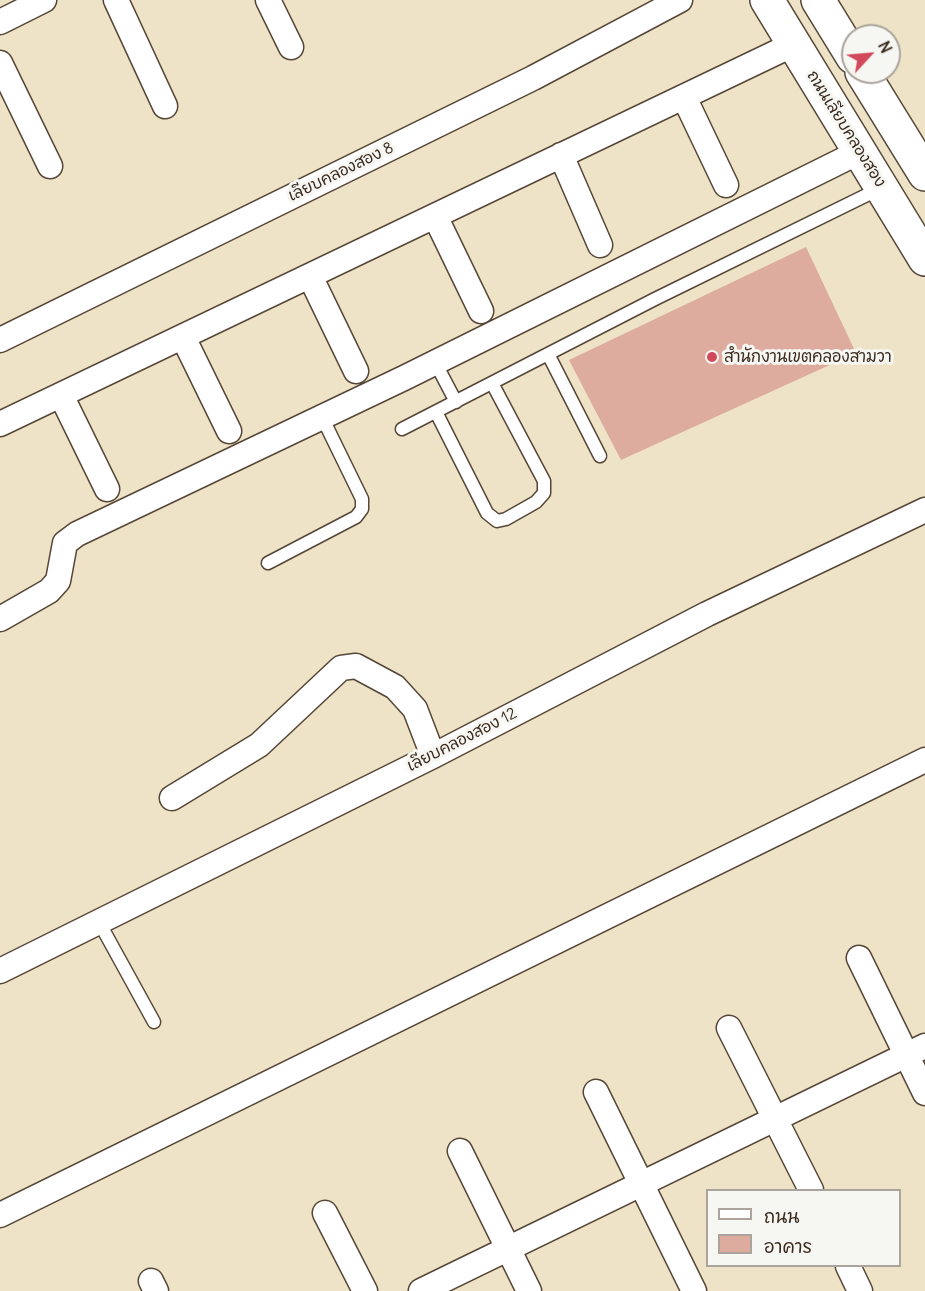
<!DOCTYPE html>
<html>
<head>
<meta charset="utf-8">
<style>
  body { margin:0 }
  #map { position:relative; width:925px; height:1291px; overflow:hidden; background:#eee3c6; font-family:Delius,"Playpen Sans Thai",sans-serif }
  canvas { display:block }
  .legend { position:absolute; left:706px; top:1189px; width:195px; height:78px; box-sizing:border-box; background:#f6f6f2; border:2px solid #aba49d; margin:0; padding:8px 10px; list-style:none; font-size:18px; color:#3b2a1e }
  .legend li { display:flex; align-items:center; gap:12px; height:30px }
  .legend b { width:30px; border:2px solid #aba49d }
  .north { position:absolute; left:841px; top:24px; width:60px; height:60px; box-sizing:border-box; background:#f6f6f2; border:2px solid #aba49d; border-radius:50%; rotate:64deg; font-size:16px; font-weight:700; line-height:24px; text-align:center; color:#3b2a1e }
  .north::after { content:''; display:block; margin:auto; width:21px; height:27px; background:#d1495b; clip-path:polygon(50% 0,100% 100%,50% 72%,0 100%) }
</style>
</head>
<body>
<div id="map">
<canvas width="925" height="1291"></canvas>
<ul class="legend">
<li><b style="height:8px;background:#fff"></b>ถนน</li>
<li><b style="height:16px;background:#ddac9f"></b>อาคาร</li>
</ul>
<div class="north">N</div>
</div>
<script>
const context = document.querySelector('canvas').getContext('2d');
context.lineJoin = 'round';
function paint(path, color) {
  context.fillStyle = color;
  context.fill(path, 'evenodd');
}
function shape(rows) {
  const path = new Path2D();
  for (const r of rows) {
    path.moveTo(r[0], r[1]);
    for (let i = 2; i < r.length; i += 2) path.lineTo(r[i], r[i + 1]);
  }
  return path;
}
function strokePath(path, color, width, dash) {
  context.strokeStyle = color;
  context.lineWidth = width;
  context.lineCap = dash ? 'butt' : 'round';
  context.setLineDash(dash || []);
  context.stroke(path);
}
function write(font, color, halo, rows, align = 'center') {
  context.font = font + ' Delius,"Playpen Sans Thai",sans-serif';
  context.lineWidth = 6;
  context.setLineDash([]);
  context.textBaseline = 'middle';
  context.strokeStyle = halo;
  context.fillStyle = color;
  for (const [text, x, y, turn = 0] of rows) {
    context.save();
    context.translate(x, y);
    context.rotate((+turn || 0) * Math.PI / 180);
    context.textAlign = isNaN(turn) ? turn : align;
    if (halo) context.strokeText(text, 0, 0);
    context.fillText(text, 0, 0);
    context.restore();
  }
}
const building = shape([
  [806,247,856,353,621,460,569,360]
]);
const service = shape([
  [548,354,600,456],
  [435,362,456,402],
  [436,412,487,513,497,521,506,519,536,502,544,493,544,481,492,383],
  [402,429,655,299,881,188],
  [268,563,356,517,362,509,362,499,322,417],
  [99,922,154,1022]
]);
const minor = shape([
  [116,0,165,106],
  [268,0,291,47],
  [0,22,44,0],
  [0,63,50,166],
  [684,97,726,185],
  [561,155,600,245],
  [435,216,481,311],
  [310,276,356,371],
  [183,337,229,431],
  [0,340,533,78,680,0],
  [61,395,107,489],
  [0,424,794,44],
  [0,619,49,591,58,581,65,543,77,534,404,378,859,152],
  [172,798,259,745,341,668,356,666,395,687,415,709,433,756],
  [859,958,925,1093],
  [0,971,433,756,707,614,925,510],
  [729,1028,811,1190],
  [596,1092,694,1291],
  [460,1151,529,1291],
  [325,1213,365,1291],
  [0,1215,925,760],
  [848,1266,860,1291],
  [151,1281,156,1291],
  [421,1291,925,1046]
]);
const secondary = shape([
  [767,0,925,259],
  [818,0,853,57],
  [862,72,925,174]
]);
const markers = [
  [712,357,6,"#d1495b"]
];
const streetNames = [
  ["ถนนเลียบคลองสอง",846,129,58],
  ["เลียบคลองสอง 8",341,172,-26],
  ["เลียบคลองสอง 12",462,740,-27]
];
const poiNames = [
  ["สำนักงานเขตคลองสามวา",724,357]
];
paint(building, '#ddac9f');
strokePath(service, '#564637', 15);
strokePath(minor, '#564637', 27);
strokePath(secondary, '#564637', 36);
strokePath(service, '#fff', 12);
strokePath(minor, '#fff', 24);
strokePath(secondary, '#fff', 33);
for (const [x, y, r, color] of markers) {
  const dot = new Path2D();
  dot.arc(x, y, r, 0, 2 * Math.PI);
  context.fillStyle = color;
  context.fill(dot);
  strokePath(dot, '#f6f6f2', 2);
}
write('16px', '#3b2a1e', '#f6f6f2', streetNames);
write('16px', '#3b2a1e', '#f6f6f2', poiNames, 'left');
</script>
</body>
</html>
